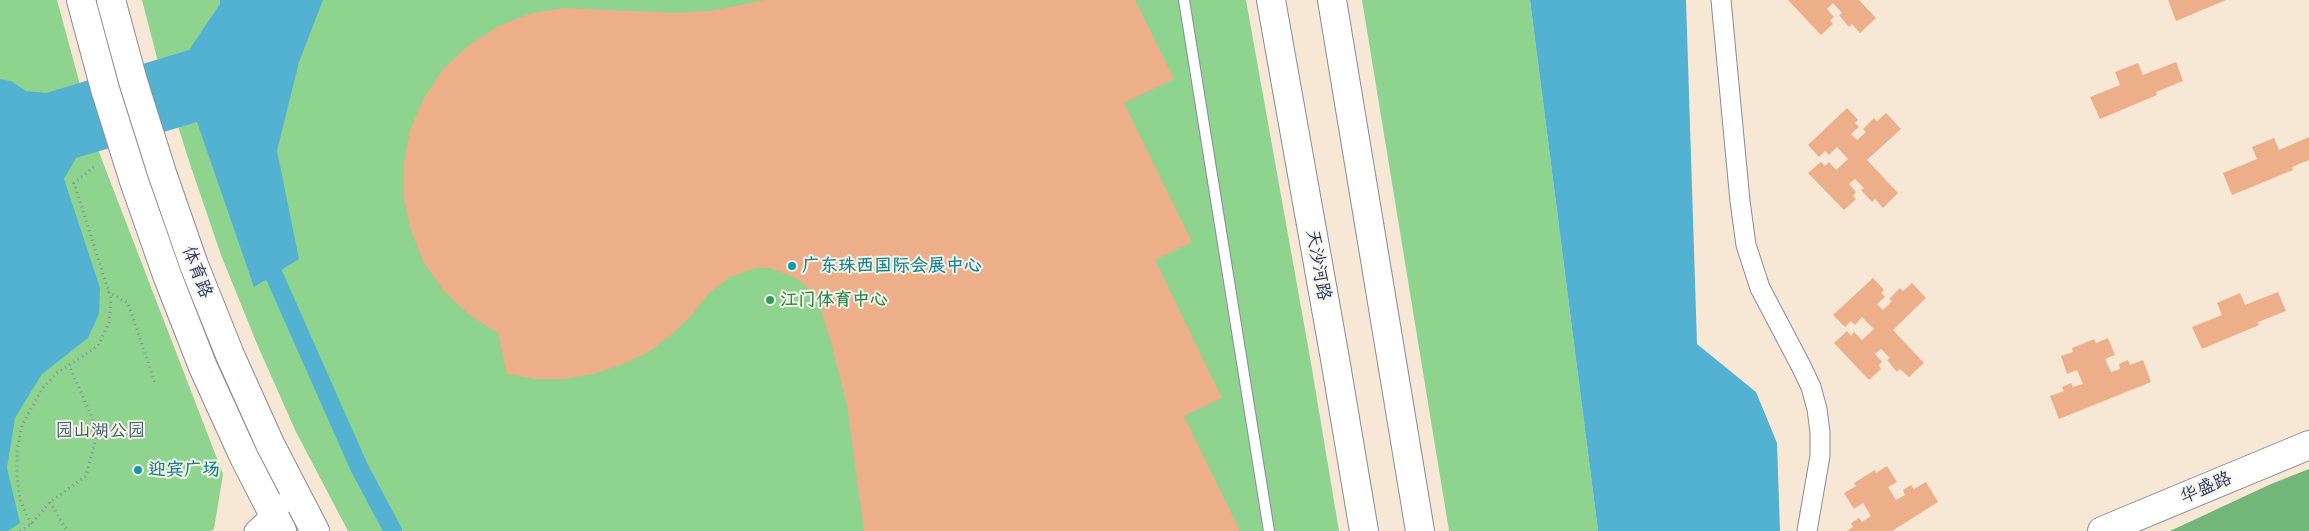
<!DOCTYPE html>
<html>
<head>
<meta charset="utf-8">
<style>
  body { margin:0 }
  canvas { display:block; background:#f6e8d5 }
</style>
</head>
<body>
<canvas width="2309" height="531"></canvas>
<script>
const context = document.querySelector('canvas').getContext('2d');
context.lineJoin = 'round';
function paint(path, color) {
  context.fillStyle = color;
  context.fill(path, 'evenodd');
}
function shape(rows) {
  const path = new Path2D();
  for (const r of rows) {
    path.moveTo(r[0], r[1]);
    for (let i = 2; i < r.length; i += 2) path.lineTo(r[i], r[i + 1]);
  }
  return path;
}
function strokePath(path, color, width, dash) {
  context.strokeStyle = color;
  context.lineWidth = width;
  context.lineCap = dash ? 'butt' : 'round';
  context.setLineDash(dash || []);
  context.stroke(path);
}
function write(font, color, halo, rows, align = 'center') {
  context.font = font + ' "Playpen Sans","LXGW WenKai TC",sans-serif';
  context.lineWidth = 4;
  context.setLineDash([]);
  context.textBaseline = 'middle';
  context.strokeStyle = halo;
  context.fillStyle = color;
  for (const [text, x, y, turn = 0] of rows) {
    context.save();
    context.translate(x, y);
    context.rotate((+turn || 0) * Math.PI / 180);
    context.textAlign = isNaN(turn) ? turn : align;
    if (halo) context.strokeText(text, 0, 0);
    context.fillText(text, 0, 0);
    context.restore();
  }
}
const green = shape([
  [0,0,57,0,97,147,223,474,214,529,211,531,0,531],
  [142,0,1246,0,1311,363,1339,531,348,531,296,432,257,344,221,255,190,164,161,73],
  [1362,0,1530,0,1598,531,1449,531]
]);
const forest = shape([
  [2309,469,2309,531,2170,531,2271,484]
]);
const water = shape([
  [220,0,323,0,299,62,277,151,299,259,254,287,197,122,76,158,64,179,100,288,99,314,88,338,42,374,15,418,7,468,20,523,8,531,0,531,0,79,11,81,26,91,46,93,189,50,220,4],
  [1530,0,1686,0,1697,344,1756,392,1777,443,1780,531,1598,531]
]);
const canal = shape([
  [274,275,359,467,393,531]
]);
const building = shape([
  [765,0,1135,0,1174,79,1124,103,1192,242,1155,260,1222,398,1184,416,1240,531,864,531,847,405,831,342,821,310,807,287,796,278,770,268,756,268,730,277,709,293,691,316,670,336,647,353,621,365,593,374,564,379,535,379,507,374,498,333,469,315,444,291,424,263,411,231,404,198,404,163,410,130,424,98,443,69,468,46,497,27,529,14,563,8,676,13,710,11],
  [1788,0,1859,0,1876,18,1860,33,1852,24,1849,27,1839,15,1842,13,1833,3,1827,9,1834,17,1830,20,1833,24,1821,35],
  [2168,0,2226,0,2176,21],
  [2176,62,2183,81,2156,92,2157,95,2100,119,2090,97,2120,85,2115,72,2138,63,2143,75],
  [1847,108,1858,120,1855,123,1859,127,1851,134,1857,140,1866,132,1863,129,1874,118,1877,121,1886,113,1901,129,1867,160,1898,193,1883,208,1875,199,1872,202,1861,190,1864,188,1855,179,1849,184,1856,192,1853,196,1856,199,1844,210,1808,173,1821,162,1825,166,1829,162,1836,170,1848,159,1837,147,1829,155,1825,151,1819,157,1808,145],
  [2309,137,2309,160,2292,167,2293,170,2232,195,2223,173,2257,159,2252,147,2274,138,2279,150],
  [1873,278,1884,290,1881,293,1885,297,1877,304,1883,310,1892,301,1889,299,1900,288,1903,291,1912,283,1926,298,1893,330,1924,363,1909,377,1900,369,1897,372,1887,360,1890,358,1881,349,1875,354,1882,362,1879,365,1881,369,1869,380,1834,343,1847,331,1851,336,1854,332,1862,340,1874,329,1862,317,1855,325,1851,321,1845,327,1833,315],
  [2278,292,2286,311,2258,322,2259,325,2202,349,2192,327,2222,315,2217,303,2240,293,2245,305],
  [2108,338,2115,355,2105,359,2111,372,2120,369,2119,364,2128,360,2130,365,2143,360,2151,382,2059,419,2050,396,2064,391,2062,387,2071,383,2073,387,2083,384,2077,370,2067,374,2061,356,2073,352,2072,348,2094,339,2096,343],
  [1887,466,1897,482,1888,487,1896,500,1905,495,1903,490,1911,485,1914,489,1926,482,1938,502,1892,531,1847,531,1853,527,1851,523,1859,518,1862,522,1871,516,1863,503,1854,509,1844,493,1856,486,1854,483,1875,470,1876,473]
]);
const path = shape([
  [108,292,128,303,155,383],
  [50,502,67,531],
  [31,524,20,500,17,475,17,450,22,425,42,389,57,373,98,346,109,323,111,299,74,183,95,166],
  [20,531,31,524,50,502,86,476,98,431,69,365]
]);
const lane = shape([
  [1184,0,1269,531]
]);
const street = shape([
  [1721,0,1740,201,1746,245,1760,288,1801,366,1811,387,1817,409,1820,432,1820,456,1807,531],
  [254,531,295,493]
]);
const secondary = shape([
  [81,0,105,89,134,181,167,275,203,367,244,457,282,531],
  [111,0,133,81,162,173,194,265,230,355,270,444,315,531],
  [1271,0,1335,359,1364,531],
  [1332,0,1420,531],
  [2102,531,2309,445]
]);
const markers = [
  [792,266,5,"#0f9aa8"],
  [770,300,5,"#2e9e5b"],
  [138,470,5,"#0f9aa8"]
];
const streetNames = [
  ["天沙河路",1318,265,80],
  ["体育路",197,272,69],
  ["华盛路",2206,488,-23]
];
const cultureNames = [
  ["广东珠西国际会展中心",802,266],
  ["迎宾广场",148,470]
];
const leisureNames = [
  ["江门体育中心",780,300]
];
const parkNames = [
  ["园山湖公园",100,431]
];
paint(green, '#8ed48e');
paint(forest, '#72b679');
paint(water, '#53b2d2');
strokePath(canal, '#53b2d2', 18);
paint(building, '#edae8a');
strokePath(lane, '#888c9a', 12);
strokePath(street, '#888c9a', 21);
strokePath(secondary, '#888c9a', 30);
strokePath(path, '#888c9a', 3, [1, 4]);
strokePath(lane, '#fff', 10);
strokePath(street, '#fff', 19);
strokePath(secondary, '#fff', 28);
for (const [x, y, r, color] of markers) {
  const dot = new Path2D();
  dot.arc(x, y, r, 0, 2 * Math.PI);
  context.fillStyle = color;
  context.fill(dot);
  strokePath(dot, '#f7f3e8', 2);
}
write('18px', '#1b2f5e', '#f7f3e8', streetNames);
write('bold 18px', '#0d838f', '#f7f3e8', cultureNames, 'left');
write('bold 18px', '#27864d', '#f7f3e8', leisureNames, 'left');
write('18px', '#38586a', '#f7f3e8', parkNames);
</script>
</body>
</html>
